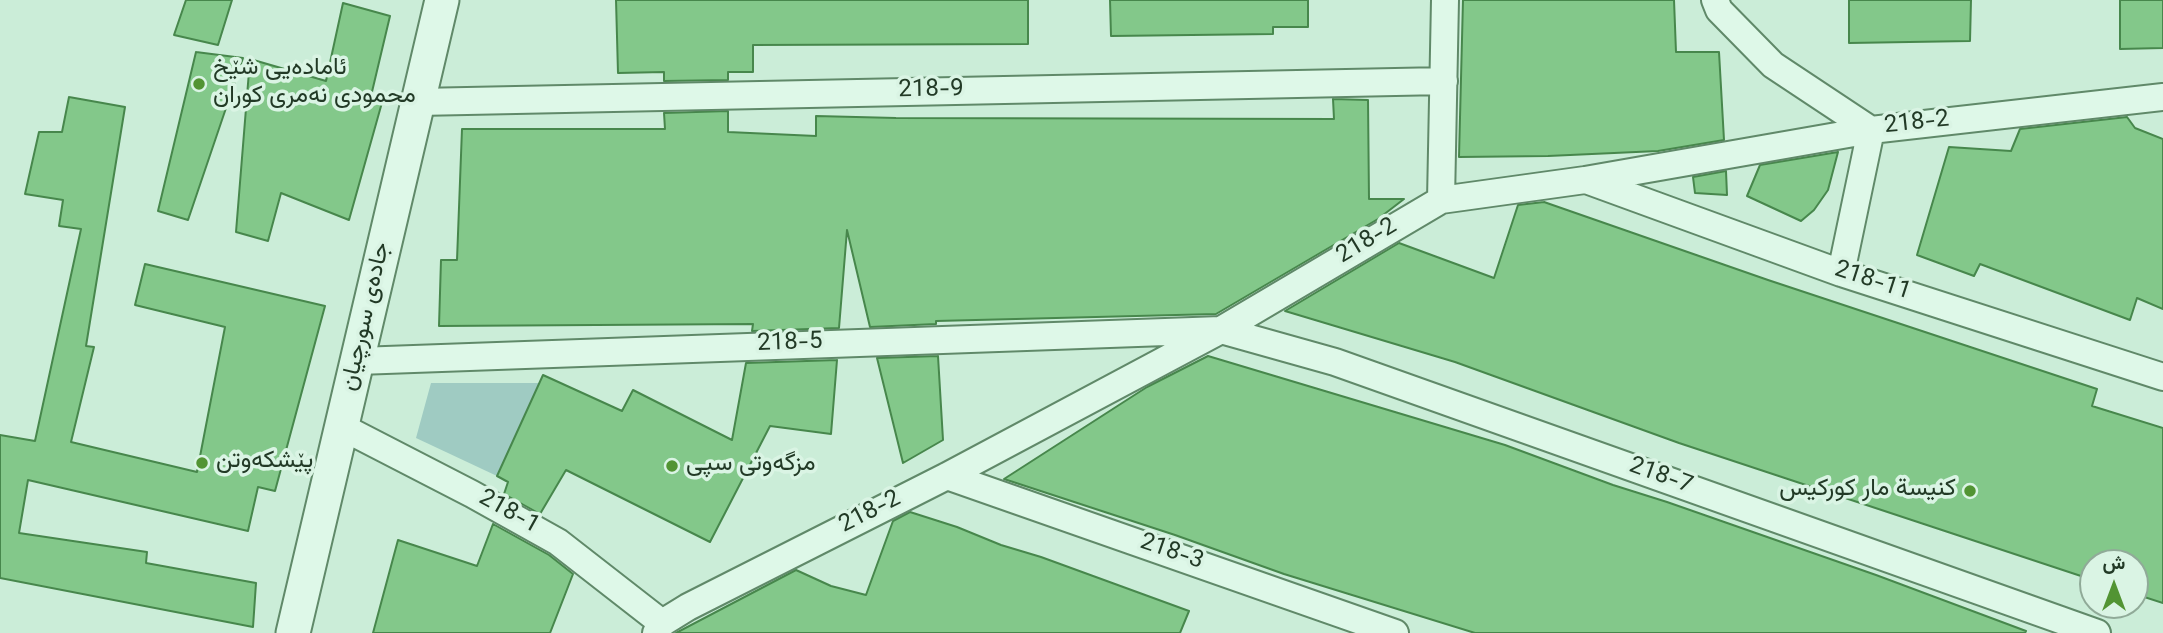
<!DOCTYPE html>
<html>
<head>
<meta charset="utf-8">
<style>
  body { margin:0 }
  #map { position:relative; width:2163px; height:633px; overflow:hidden; background:#cbedd8; font-family:Georgia,Vazirmatn,serif }
  canvas { display:block }
  .north { position:absolute; left:2079px; top:549px; width:70px; height:70px; box-sizing:border-box; background:#daf4e4; border:2px solid #90aa98; border-radius:50%; rotate:0deg; font-size:19px; font-weight:700; line-height:28px; text-align:center; color:#223a26 }
  .north::after { content:''; display:block; margin:auto; width:24px; height:32px; background:#529433; clip-path:polygon(50% 0,100% 100%,50% 72%,0 100%) }
</style>
</head>
<body>
<div id="map">
<canvas width="2163" height="633"></canvas>
<div class="north">ش</div>
</div>
<script>
const context = document.querySelector('canvas').getContext('2d');
context.lineJoin = 'round';
function paint(path, color) {
  context.fillStyle = color;
  context.fill(path, 'evenodd');
}
function shape(rows) {
  const path = new Path2D();
  for (const r of rows) {
    path.moveTo(r[0], r[1]);
    for (let i = 2; i < r.length; i += 2) path.lineTo(r[i], r[i + 1]);
  }
  return path;
}
function strokePath(path, color, width, dash) {
  context.strokeStyle = color;
  context.lineWidth = width;
  context.lineCap = dash ? 'butt' : 'round';
  context.setLineDash(dash || []);
  context.stroke(path);
}
function write(font, color, halo, rows, align = 'center') {
  context.font = font + ' Georgia,Vazirmatn,serif';
  context.lineWidth = 7;
  context.setLineDash([]);
  context.textBaseline = 'middle';
  context.strokeStyle = halo;
  context.fillStyle = color;
  for (const [text, x, y, turn = 0] of rows) {
    context.save();
    context.translate(x, y);
    context.rotate((+turn || 0) * Math.PI / 180);
    context.textAlign = isNaN(turn) ? turn : align;
    if (halo) context.strokeText(text, 0, 0);
    context.fillText(text, 0, 0);
    context.restore();
  }
}
const green = shape([
  [431,383,539,383,497,476,416,438]
]);
const building = shape([
  [186,0,232,0,218,45,174,35,186,0],
  [616,0,1028,0,1028,44,753,45,753,72,728,72,728,80,664,81,664,72,618,73,616,0],
  [1110,0,1308,0,1308,27,1273,27,1273,34,1111,36,1110,0],
  [1463,0,1674,0,1676,52,1719,52,1724,140,1658,151,1548,156,1459,157,1463,0],
  [1849,0,1971,0,1970,41,1849,43,1849,0],
  [2120,0,2163,0,2163,48,2120,49,2120,0],
  [343,3,390,16,371,96,383,99,349,220,281,193,268,241,236,232,250,59,326,81,343,3],
  [196,52,243,58,188,220,158,211,196,52],
  [69,97,125,107,86,346,94,347,71,442,197,472,225,327,135,305,145,264,325,306,275,491,258,487,248,531,28,480,19,533,147,552,146,563,256,583,253,627,0,578,0,435,35,441,81,229,59,226,63,200,25,194,39,132,62,132,69,97],
  [1333,99,1368,100,1369,199,1404,199,1378,219,1216,314,936,321,936,324,870,327,847,230,839,328,752,331,753,324,439,326,441,260,457,260,462,129,665,129,664,113,728,111,728,132,816,136,816,116,896,118,1334,119,1333,99],
  [2127,117,2135,128,2163,139,2163,309,2137,298,2130,320,1980,264,1974,276,1917,255,1949,147,2011,151,2020,129,2127,117],
  [1838,152,1828,190,1814,210,1801,221,1747,196,1760,165,1838,152],
  [1726,171,1727,195,1695,193,1693,177,1726,171],
  [1544,202,1768,280,2097,389,2092,406,2163,428,2163,603,2135,594,2135,563,2093,563,2093,580,1679,443,1455,362,1285,311,1399,243,1494,278,1518,205,1544,202],
  [938,356,943,440,903,463,877,358,938,356],
  [1208,356,1505,445,1613,485,1667,502,1876,575,2026,631,2025,633,1475,633,1284,574,1175,535,1004,479,1147,387,1208,356],
  [837,360,831,434,770,426,710,542,566,470,540,514,504,494,508,482,497,476,543,375,622,411,633,390,732,440,746,363,837,360],
  [910,512,957,527,1001,545,1041,557,1189,611,1180,633,676,633,796,570,831,586,866,595,893,521,910,512],
  [493,524,549,555,573,574,550,633,373,633,398,540,477,566,493,524]
]);
const minor = shape([
  [1715,0,1719,10,1773,65,1871,130,1841,273],
  [418,102,1444,81],
  [1586,180,1841,273,2163,377],
  [1441,200,1445,0],
  [358,361,1221,330,1335,362,2097,633],
  [342,427,472,494,558,542,662,623],
  [947,476,1395,633],
  [656,633,662,623,688,607,947,476,1221,330,1441,200,1585,180,1871,130,2163,97]
]);
const tertiary = shape([
  [293,633,442,0]
]);
const markers = [
  [199,84,7,"#529433"],
  [202,463,7,"#529433"],
  [672,466,7,"#529433"],
  [1970,491,7,"#529433"]
];
const poiNames = [
  ["ئامادەیی شێخ",213,70],
  ["محمودی نەمری کوران",213,98],
  ["پێشکەوتن",216,463],
  ["مزگەوتی سپی",686,466],
  ["كنيسة مار كوركيس",1956,491,"right"]
];
const streetNames = [
  ["218-9",931,92,-1],
  ["218-2",1917,125,-6],
  ["218-2",1368,243,-31],
  ["218-11",1872,283,18],
  ["جادەی سورچیان",368,317,-77],
  ["218-5",790,345,-2],
  ["218-7",1660,478,20],
  ["218-1",508,514,29],
  ["218-2",871,514,-27],
  ["218-3",1171,554,19]
];
paint(green, '#9fcbc2');
paint(building, '#83c88a');
strokePath(building, '#47874c', 2);
strokePath(minor, '#608969', 30);
strokePath(tertiary, '#608969', 37);
strokePath(minor, '#def8e8', 26);
strokePath(tertiary, '#def8e8', 33);
for (const [x, y, r, color] of markers) {
  const dot = new Path2D();
  dot.arc(x, y, r, 0, 2 * Math.PI);
  context.fillStyle = color;
  context.fill(dot);
  strokePath(dot, '#daf4e4', 2.5);
}
write('24px', '#223a26', '#daf4e4', poiNames, 'left');
write('24px', '#223a26', '#daf4e4', streetNames);
</script>
</body>
</html>
